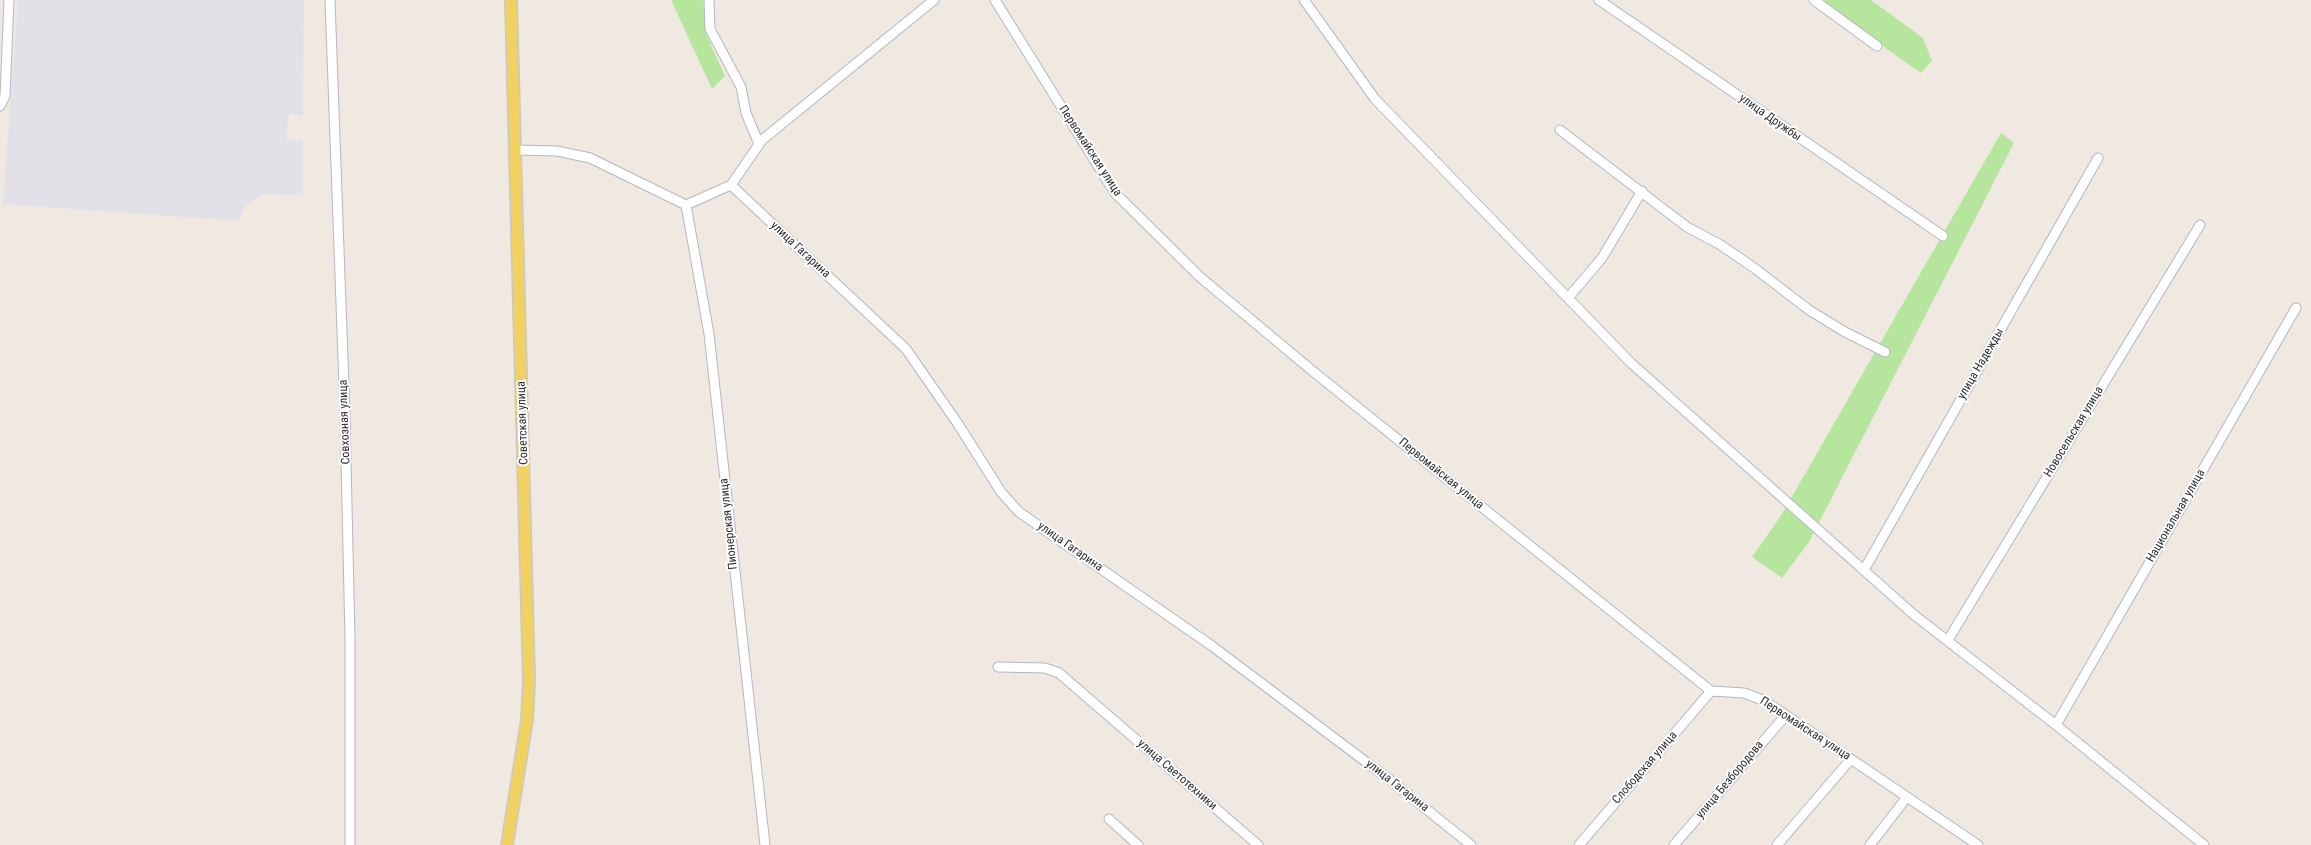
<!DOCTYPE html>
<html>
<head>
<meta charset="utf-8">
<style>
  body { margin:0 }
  canvas { display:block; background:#efe9e1 }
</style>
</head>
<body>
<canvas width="2311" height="845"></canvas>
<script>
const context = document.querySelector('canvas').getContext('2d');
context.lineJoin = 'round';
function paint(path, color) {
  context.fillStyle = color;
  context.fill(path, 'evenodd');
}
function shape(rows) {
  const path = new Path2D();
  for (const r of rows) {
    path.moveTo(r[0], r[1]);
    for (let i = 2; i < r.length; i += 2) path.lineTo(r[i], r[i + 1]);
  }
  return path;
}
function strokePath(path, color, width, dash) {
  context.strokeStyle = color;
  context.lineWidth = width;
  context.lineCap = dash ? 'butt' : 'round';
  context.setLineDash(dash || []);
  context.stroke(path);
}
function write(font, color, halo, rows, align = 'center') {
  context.font = font + ' "Roboto Condensed",sans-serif';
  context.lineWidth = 4;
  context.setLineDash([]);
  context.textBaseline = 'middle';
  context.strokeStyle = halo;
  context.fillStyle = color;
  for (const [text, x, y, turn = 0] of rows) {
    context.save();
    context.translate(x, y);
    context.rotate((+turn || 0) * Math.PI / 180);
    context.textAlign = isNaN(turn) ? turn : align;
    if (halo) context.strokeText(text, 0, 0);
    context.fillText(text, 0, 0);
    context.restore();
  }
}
const industrial = shape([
  [18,0,304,0,303,115,289,114,286,139,303,141,302,195,262,194,245,207,238,221,3,204]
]);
const green = shape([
  [671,0,703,0,706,34,725,76,712,89],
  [1817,0,1871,0,1923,38,1932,61,1921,73],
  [2001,133,2014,143,1809,542,1782,578,1752,557,1782,514]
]);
const minor = shape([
  [330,0,345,414,350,640,350,845],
  [709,0,710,29,741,87,746,113,759,144],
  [995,0,1115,193,1200,277,1315,373,1711,691,1744,693,1765,701,1978,845],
  [1304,0,1375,99,1631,363,1913,614,2056,725,2204,845],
  [1599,0,1943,236],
  [1814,0,1877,46],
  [0,106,5,96,9,0],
  [1560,130,1687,227,1719,244,1753,267,1809,310,1845,332,1885,352],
  [514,150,557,151,590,158,686,205,731,185,906,349,958,424,1001,492,1019,512,1212,646,1390,780,1471,845],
  [731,185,762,140,934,0],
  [686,205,709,334,765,845],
  [1568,298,1602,258,1642,191],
  [1864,570,2098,158],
  [1948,640,2200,225],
  [998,667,1045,668,1059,673,1258,845],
  [2056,725,2296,308],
  [1109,819,1138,845],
  [1579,845,1711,691],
  [1674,845,1786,715],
  [1777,845,1851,759],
  [1870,845,1907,797]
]);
const major = shape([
  [507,845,527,720,529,681,511,0]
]);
const streetNames = [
  ["улица Дружбы",1770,118,35],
  ["Первомайская улица",1090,151,57],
  ["улица Гагарина",800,250,43],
  ["улица Надежды",1981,364,-60],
  ["Совхозная улица",345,422,-92],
  ["Советская улица",523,423,-92],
  ["Новосельская улица",2074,432,-59],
  ["Первомайская улица",1441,474,39],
  ["Национальная улица",2176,516,-60],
  ["Пионерская улица",729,524,-96],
  ["улица Гагарина",1070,547,35],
  ["Первомайская улица",1805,729,33],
  ["Слободская улица",1645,768,-49],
  ["улица Светотехники",1177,775,41],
  ["улица Безбородова",1730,780,-50],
  ["улица Гагарина",1397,786,38]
];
paint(industrial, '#e3e1e8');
paint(green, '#b6e59e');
strokePath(minor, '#b4b7c1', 11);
strokePath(major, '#c9c9c9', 14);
strokePath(minor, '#fff', 9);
strokePath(major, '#f2d163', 11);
write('12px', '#2e2e2e', '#fff', streetNames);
</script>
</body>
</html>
